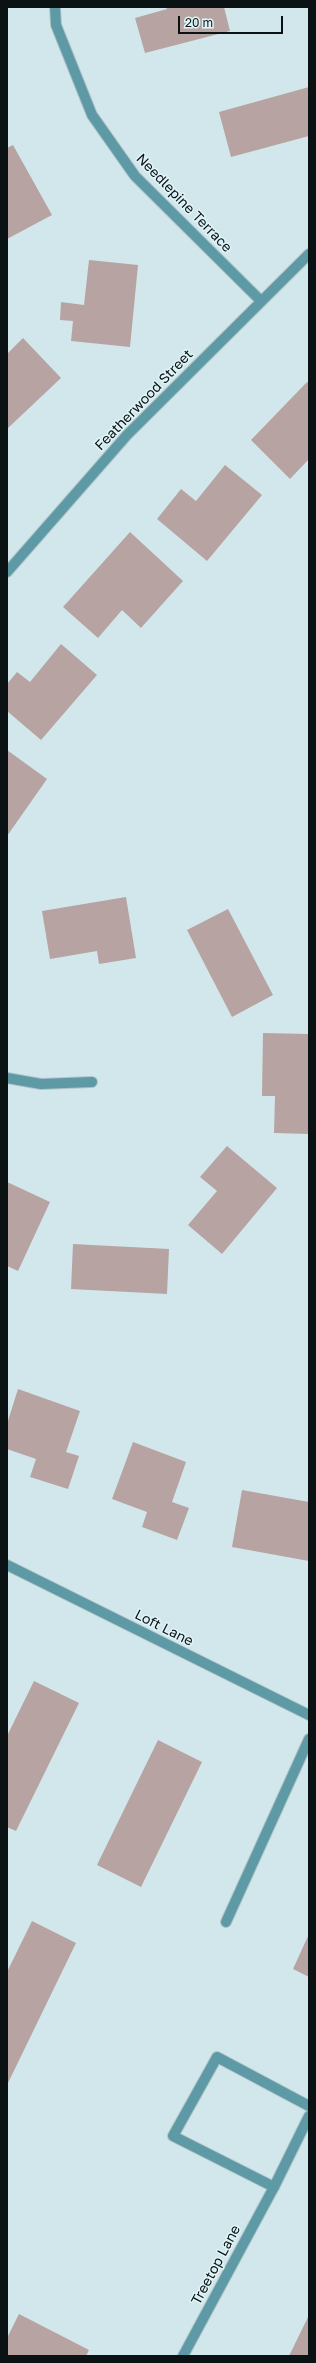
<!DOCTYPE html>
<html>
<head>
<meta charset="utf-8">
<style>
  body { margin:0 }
  #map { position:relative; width:316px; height:2363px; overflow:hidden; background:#d2e7eb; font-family:"Golos Text",sans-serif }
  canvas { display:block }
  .frame { position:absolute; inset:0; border:8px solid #0b1213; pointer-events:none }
  .scale { position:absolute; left:178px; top:16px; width:105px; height:18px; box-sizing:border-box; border:2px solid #0b1213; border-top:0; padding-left:5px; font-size:12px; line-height:14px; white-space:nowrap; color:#0b1213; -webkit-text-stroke:3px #dff4f8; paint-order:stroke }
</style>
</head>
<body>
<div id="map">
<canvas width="316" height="2363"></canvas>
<div class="frame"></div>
<div class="scale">20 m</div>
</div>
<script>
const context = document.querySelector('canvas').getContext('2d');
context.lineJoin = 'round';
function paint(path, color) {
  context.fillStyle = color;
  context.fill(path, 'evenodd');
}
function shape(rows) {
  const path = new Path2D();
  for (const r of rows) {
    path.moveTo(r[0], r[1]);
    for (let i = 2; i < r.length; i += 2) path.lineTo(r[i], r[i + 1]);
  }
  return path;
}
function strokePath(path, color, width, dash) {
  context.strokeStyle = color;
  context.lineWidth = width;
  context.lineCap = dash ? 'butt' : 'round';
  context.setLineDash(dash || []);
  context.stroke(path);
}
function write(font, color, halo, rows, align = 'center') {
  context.font = font + ' "Golos Text",sans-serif';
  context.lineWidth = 3;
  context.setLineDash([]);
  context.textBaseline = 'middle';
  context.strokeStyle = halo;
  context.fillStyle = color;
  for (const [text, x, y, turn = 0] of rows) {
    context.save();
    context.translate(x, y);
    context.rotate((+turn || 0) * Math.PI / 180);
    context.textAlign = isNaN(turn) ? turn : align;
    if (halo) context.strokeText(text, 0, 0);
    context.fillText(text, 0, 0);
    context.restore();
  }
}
const building = shape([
  [166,7,224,7,230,31,145,53,135,18,167,9],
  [309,87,309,136,231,157,219,112],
  [13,145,52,215,7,239,7,148],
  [89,260,138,265,130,347,71,341,73,321,60,320,61,302,84,305],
  [23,338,61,378,7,429,7,354],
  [307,382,309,384,309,459,290,479,251,440],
  [225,465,262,495,207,561,157,519,181,489,196,501],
  [130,532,183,581,141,628,122,610,98,638,63,607],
  [61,644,97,675,41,740,7,711,7,684,17,672,30,682],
  [7,750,47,779,7,836],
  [126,897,136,958,99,964,97,951,50,959,42,911],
  [228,909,273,995,232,1017,187,930],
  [263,1033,309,1034,309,1134,274,1133,275,1096,262,1096],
  [227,1146,277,1188,222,1254,188,1225,217,1191,200,1177],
  [7,1182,50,1202,18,1271,7,1266],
  [73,1244,169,1249,167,1294,71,1289],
  [18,1389,80,1411,66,1452,79,1456,68,1489,30,1477,36,1459,7,1449,7,1424],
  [133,1442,186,1462,172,1502,189,1508,177,1540,142,1527,147,1512,112,1499],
  [242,1490,309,1502,309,1561,232,1547],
  [34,1681,79,1703,16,1831,7,1827,7,1736],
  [158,1740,202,1762,141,1887,97,1865],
  [32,1921,76,1943,7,2085,7,1972],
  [309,1934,309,1977,293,1969],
  [19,2314,89,2350,86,2356,7,2356,7,2338],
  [309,2315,309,2356,289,2356]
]);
const lane = shape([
  [226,1922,309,1739],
  [309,2106,217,2057,173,2136,274,2187,309,2116]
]);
const street = shape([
  [55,7,56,25,92,115,135,176,260,300],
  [7,572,127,435,309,254],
  [7,1078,41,1084,92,1082],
  [7,1565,309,1715],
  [183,2356,274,2187]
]);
const streetNames = [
  ["Needlepine Terrace",184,203,46],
  ["Featherwood Street",144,400,-46],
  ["Loft Lane",164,1628,27],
  ["Treetop Lane",216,2265,-62]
];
paint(building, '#b7a3a1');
strokePath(lane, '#b2c5c8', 12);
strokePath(street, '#b2c5c8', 12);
strokePath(lane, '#5e9aa5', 10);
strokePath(street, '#5e9aa5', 10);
write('14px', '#0b1213', '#dff4f8', streetNames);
</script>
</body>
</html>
